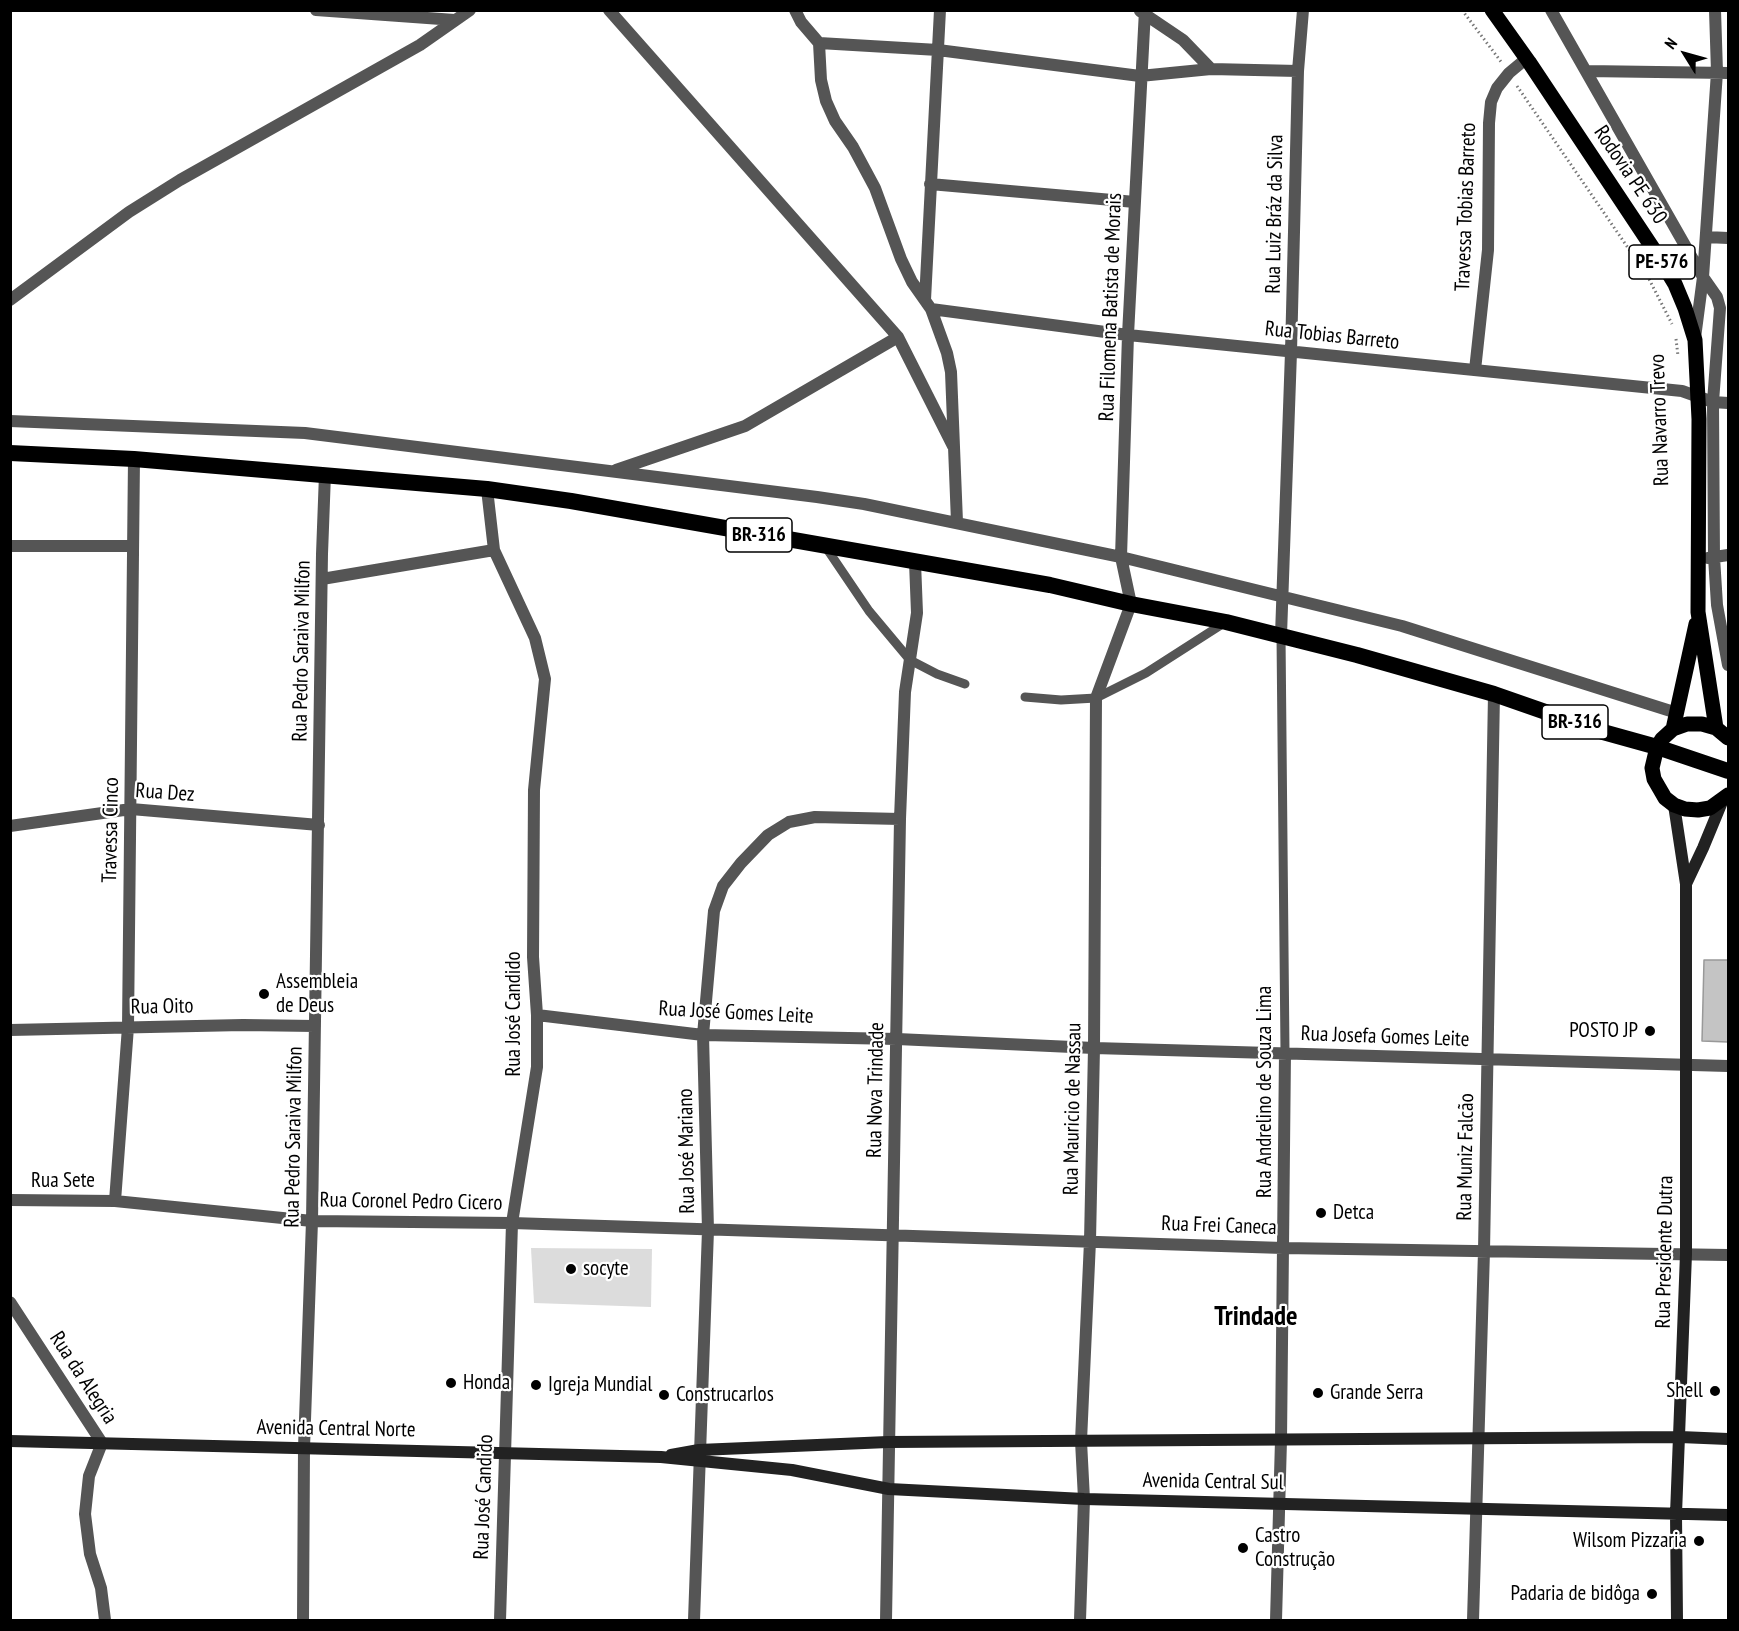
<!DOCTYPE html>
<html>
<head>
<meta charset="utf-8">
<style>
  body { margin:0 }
  #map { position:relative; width:1739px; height:1631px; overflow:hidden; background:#fff; font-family:"PT Sans Narrow",sans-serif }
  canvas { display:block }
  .frame { position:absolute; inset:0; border:12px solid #000; pointer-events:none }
  .north { position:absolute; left:1655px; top:24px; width:60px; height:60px; -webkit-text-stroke:4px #fff; paint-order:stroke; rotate:307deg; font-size:16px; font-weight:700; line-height:24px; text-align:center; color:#000 }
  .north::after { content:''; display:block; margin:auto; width:21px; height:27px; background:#000; clip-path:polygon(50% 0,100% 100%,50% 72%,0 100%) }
</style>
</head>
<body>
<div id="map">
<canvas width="1739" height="1631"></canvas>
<div class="frame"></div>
<div class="north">N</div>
</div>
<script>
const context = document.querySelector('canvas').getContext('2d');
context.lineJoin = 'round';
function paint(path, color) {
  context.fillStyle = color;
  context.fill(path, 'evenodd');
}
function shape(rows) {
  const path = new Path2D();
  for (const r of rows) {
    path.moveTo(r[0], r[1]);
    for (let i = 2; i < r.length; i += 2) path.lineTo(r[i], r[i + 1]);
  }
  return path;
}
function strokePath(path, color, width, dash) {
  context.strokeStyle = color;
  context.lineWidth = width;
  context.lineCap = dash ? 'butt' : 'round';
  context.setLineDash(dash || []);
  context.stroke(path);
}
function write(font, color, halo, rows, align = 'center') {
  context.font = font + ' "PT Sans Narrow",sans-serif';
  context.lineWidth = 4.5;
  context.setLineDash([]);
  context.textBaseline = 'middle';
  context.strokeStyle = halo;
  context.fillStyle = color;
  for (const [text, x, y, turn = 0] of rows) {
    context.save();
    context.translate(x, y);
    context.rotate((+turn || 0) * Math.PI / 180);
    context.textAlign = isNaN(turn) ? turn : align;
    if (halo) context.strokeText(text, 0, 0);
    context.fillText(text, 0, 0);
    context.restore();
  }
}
const green = shape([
  [531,1248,652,1249,651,1307,534,1303]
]);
const building = shape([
  [1704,960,1728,960,1728,1042,1702,1041,1704,960]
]);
const path = shape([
  [1462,10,1502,63],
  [1517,86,1648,277,1672,324],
  [1676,339,1678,356]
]);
const service = shape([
  [825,546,869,611,910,660,937,674,965,684],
  [1281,635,1285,1052],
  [1025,697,1061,700,1096,698,1146,673,1224,623]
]);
const minor = shape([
  [316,10,455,20],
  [609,10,898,337,953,446],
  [795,10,801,22,819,43,821,80,826,101,835,121,853,147,875,188,901,259,912,282,931,309,947,353,951,372,957,522],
  [1551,10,1703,277,1717,297,1720,308,1713,402,1714,557,1717,605,1728,665],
  [1140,11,1183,40,1211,69,1298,71],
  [819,43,938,50,1140,76,1211,69],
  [1586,71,1728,73],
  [930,184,1135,202],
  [1706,237,1728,238],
  [10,300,129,212,180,180,420,45,470,10],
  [925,300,940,10],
  [931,309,1128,335,1682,391,1713,402,1728,403],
  [1695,338,1703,277,1717,72,1715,10],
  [1475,370,1488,250,1489,123,1491,102,1497,88,1509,73,1527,58],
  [10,421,305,433,817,497,864,504,1121,557,1402,626,1677,713],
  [616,470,745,426,898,337],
  [487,489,494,550,535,638,545,679,534,790,533,957,537,1015,537,1067,512,1223,500,1620],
  [10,546,133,546],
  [1708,558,1728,555],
  [322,579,494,550],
  [1281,635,1291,352,1298,71,1303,10],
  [10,826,131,809,319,825],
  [537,1015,703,1035,897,1039,1094,1048,1728,1066],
  [10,1030,243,1025,315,1026],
  [10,1200,115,1201,312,1221,512,1223,1283,1248,1728,1255],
  [115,1201,128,1027,134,459],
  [10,1302,102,1443,89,1476,85,1514,90,1554,101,1588,105,1620],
  [303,1620,304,1448,312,1221,322,554,325,474],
  [694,1620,708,1230,703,1035,714,911,723,886,741,863,768,835,789,822,815,817,900,819],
  [886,1620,900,819,905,692,917,613,915,562],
  [1080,1620,1084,1499,1081,1441,1090,1241,1094,1048,1096,698,1131,604,1121,557,1128,335,1145,10],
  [1276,1620,1281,1440,1285,1052],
  [1473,1620,1484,1251,1494,694]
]);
const secondary = shape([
  [1674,805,1686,884,1686,1254,1676,1514,1677,1620],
  [1686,884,1703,848,1722,802],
  [10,1441,661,1457,792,1470,889,1489,1084,1499,1728,1515],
  [671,1455,699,1450,888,1442,1680,1437,1728,1439]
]);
const primary = shape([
  [1492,10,1529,62,1658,256,1675,284,1685,308,1695,340,1699,419,1698,612,1716,728],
  [1673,729,1696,624],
  [1728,738,1716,728,1702,724,1687,724,1673,729,1662,739,1657,747,1652,768,1654,779,1665,798,1674,805,1685,809,1698,810,1710,808,1728,795]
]);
const trunk = shape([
  [10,453,134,459,487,489,571,501,1050,585,1131,604,1226,622,1357,655,1494,694,1603,732,1657,747,1728,771]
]);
const markers = [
  [264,994,6,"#000"],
  [1650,1031,6,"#000"],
  [1321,1213,6,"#000"],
  [571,1269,6,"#000"],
  [451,1383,6,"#000"],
  [536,1385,6,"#000"],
  [1715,1391,6,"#000"],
  [1318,1393,6,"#000"],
  [664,1395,6,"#000"],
  [1699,1541,6,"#000"],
  [1243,1548,6,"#000"],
  [1652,1594,6,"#000"]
];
const shields = [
  [1662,262,66],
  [759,535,66],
  [1575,722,66]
];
const shieldNames = [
  ["PE-576",1662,262],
  ["BR-316",759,535],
  ["BR-316",1575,722]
];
const streetNames = [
  ["Rodovia PE 630",1630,175,56],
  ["Travessa Tobias Barreto",1466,207,-88],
  ["Rua Luiz Bráz da Silva",1275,214,-89],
  ["Rua Filomena Batista de Morais",1111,307,-88],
  ["Rua Tobias Barreto",1332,336,6],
  ["Rua Navarro Trevo",1660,420,-92],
  ["Rua Pedro Saraiva Milfon",302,651,-89],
  ["Rua Dez",165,793,4],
  ["Travessa Cinco",111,830,-89],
  ["Rua Oito",162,1007,-1],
  ["Rua José Gomes Leite",736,1013,3],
  ["Rua José Candido",514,1014,-90],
  ["Rua Josefa Gomes Leite",1385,1037,2],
  ["Rua Nova Trindade",876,1090,-89],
  ["Rua Andrelino de Souza Lima",1265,1092,-90],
  ["Rua Mauricio de Nassau",1073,1109,-89],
  ["Rua Pedro Saraiva Milfon",294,1137,-89],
  ["Rua José Mariano",687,1151,-91],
  ["Rua Muniz Falcão",1466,1157,-89],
  ["Rua Sete",63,1181],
  ["Rua Coronel Pedro Cicero",411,1202,1],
  ["Rua Frei Caneca",1219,1226,2],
  ["Rua Presidente Dutra",1665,1252,-89],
  ["Rua da Alegria",83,1378,57],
  ["Avenida Central Norte",336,1429,1],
  ["Avenida Central Sul",1213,1482,1],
  ["Rua José Candido",484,1497,-88]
];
const poiNames = [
  ["Assembleia",276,982],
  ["de Deus",276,1006],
  ["POSTO JP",1638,1031,"right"],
  ["Detca",1333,1213],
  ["socyte",583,1269],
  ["Honda",463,1383],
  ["Igreja Mundial",548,1385],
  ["Shell",1703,1391,"right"],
  ["Grande Serra",1330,1393],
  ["Construcarlos",676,1395],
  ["Castro",1255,1536],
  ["Construção",1255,1560],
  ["Wilsom Pizzaria",1687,1541,"right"],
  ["Padaria de bidôga",1640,1594,"right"]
];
const districtNames = [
  ["Trindade",1256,1317]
];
paint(green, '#dcdcdc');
paint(building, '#c4c4c4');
strokePath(building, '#999', 1.5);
strokePath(path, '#777', 3, [1.5, 3]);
strokePath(service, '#555', 9);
strokePath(minor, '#555', 12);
strokePath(secondary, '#222', 12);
strokePath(primary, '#000', 15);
strokePath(trunk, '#000', 16);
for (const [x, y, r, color] of markers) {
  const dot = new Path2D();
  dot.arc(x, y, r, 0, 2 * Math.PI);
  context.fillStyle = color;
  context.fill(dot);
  strokePath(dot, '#fff', 2);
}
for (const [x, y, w] of shields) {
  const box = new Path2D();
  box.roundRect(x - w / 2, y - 17, w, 34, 4.5);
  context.fillStyle = '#fff';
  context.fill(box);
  strokePath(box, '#000', 1.5);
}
write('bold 20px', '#000', null, shieldNames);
write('21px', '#000', '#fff', streetNames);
write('21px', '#000', '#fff', poiNames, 'left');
write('bold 27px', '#000', '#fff', districtNames);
</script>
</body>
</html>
